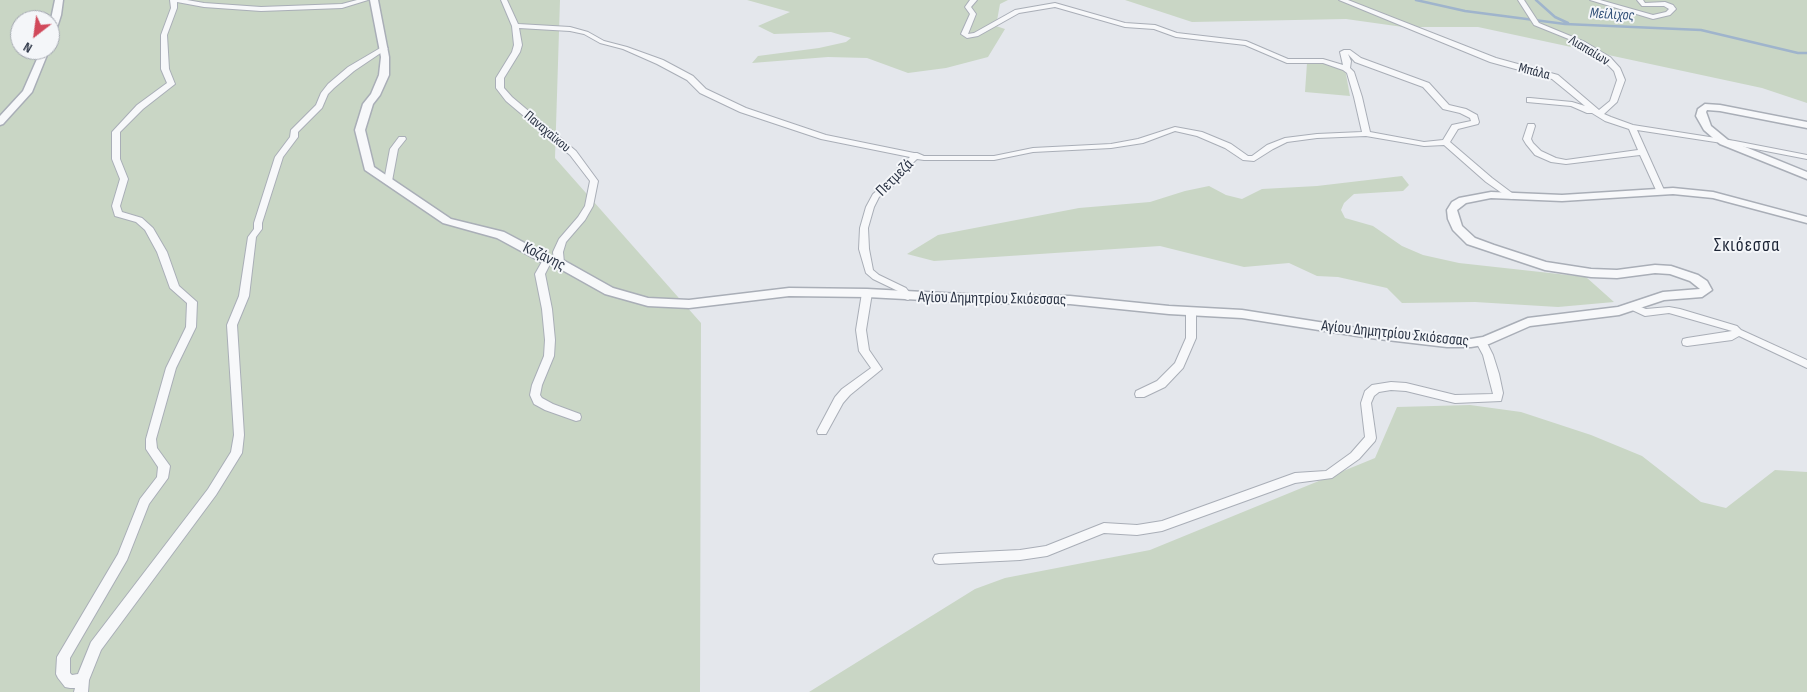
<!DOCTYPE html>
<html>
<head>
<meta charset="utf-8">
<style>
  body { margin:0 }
  #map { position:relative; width:1807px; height:692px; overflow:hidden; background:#e4e7ec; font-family:"Sofia Sans Condensed",sans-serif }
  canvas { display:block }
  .north { position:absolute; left:10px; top:10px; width:50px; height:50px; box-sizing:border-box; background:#f4f6f9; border:1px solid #a4a8b1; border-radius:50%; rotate:210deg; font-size:14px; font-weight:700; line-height:20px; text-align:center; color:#2b3445 }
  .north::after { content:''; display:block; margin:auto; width:18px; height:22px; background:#d1495b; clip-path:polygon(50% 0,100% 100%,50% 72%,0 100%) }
</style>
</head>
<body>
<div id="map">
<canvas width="1807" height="692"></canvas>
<div class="north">N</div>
</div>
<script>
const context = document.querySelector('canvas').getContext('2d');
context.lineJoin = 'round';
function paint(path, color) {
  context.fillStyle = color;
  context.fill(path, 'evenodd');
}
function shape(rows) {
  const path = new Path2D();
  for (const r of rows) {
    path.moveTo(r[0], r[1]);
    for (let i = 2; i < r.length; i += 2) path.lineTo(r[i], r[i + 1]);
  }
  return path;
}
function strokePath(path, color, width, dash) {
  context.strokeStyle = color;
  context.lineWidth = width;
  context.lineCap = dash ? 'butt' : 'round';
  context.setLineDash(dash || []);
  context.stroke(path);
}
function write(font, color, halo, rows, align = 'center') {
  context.font = font + ' "Sofia Sans Condensed",sans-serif';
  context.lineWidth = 4;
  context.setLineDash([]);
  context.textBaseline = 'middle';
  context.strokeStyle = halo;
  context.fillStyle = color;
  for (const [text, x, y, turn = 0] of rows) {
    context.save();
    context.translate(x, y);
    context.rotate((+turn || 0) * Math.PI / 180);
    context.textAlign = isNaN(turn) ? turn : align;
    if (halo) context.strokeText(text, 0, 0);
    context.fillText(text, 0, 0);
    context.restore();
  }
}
const green = shape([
  [0,0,560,0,555,158,701,323,700,692,0,692],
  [20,20,50,20,50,50,20,50],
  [747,0,1008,0,1000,4,996,26,1005,29,988,57,946,68,908,73,867,58,828,57,752,63,758,56,819,48,846,42,851,38,831,32,774,34,758,26,790,12],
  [1125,0,1807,0,1807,103,1762,88,1478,27,1403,27,1346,19,1192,22],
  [1320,62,1345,69,1350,96,1305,92,1307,63],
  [1402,176,1409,185,1403,191,1354,194,1344,203,1341,210,1345,218,1373,226,1402,246,1423,255,1459,263,1586,277,1614,302,1558,307,1475,302,1402,303,1387,288,1338,277,1317,276,1289,263,1244,267,1160,246,934,261,907,254,938,235,1079,208,1150,202,1185,191,1209,186,1226,195,1242,199,1262,189,1317,186],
  [1470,405,1521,412,1591,435,1642,456,1701,502,1726,508,1775,470,1807,472,1807,692,809,692,975,589,1005,578,1150,550,1375,458,1397,407]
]);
const stream = shape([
  [1416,0,1465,11,1565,24,1701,30,1798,53,1807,53],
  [1536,0,1555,17,1568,23]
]);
const minor = shape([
  [170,0,187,0,204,3,261,7,342,4,357,0,368,0,342,8,261,11,204,7,177,2,177,8,167,35,169,69,175,84,143,109,120,132,120,159,128,179,120,206,122,212,142,218,153,228,167,252,179,286,197,302,196,327,176,368,156,439,157,448,170,466,168,478,149,504,127,560,70,658,70,673,72,675,78,674,91,642,208,489,231,452,234,435,227,325,239,296,248,237,254,229,254,223,275,157,290,137,291,130,316,105,321,93,328,84,348,67,382,47,388,48,354,71,334,88,328,94,322,108,298,132,298,137,283,157,262,223,262,229,256,237,249,296,237,325,244,435,242,453,216,495,101,650,89,680,88,692,74,692,75,688,70,688,65,687,58,678,56,674,57,657,118,554,140,499,157,477,158,467,146,449,146,439,166,368,186,327,187,303,170,288,157,252,145,230,136,222,115,216,112,206,120,179,112,159,112,132,137,105,167,83,161,69,161,35,171,8,170,0],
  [501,0,507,0,518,24,570,27,588,32,604,41,627,47,663,60,693,76,706,89,746,108,826,135,914,153,917,153,924,156,994,156,1033,148,1111,144,1138,139,1175,127,1202,132,1231,144,1248,156,1252,156,1267,145,1285,138,1317,134,1362,132,1354,97,1347,73,1343,70,1323,63,1287,63,1245,45,1176,37,1154,29,1125,27,1055,7,1019,13,978,36,967,38,961,34,970,14,965,7,970,0,977,0,971,7,976,14,968,34,974,33,1015,10,1055,3,1125,23,1155,25,1177,33,1246,41,1288,59,1323,59,1343,65,1340,52,1344,50,1350,50,1361,58,1429,83,1449,105,1466,109,1477,115,1479,122,1478,124,1458,129,1450,142,1492,178,1516,196,1512,199,1509,198,1486,182,1444,145,1424,146,1366,136,1317,138,1287,142,1273,149,1254,161,1243,160,1225,148,1197,136,1175,131,1143,143,1111,148,1033,152,994,160,924,160,917,159,903,172,897,183,879,197,874,207,868,228,869,249,873,270,879,275,906,288,913,297,908,300,905,299,900,292,873,279,866,273,859,249,860,228,866,207,873,194,891,179,897,169,910,157,821,139,740,112,700,93,687,80,657,64,623,49,600,43,584,34,570,31,519,28,522,45,520,52,504,78,504,88,512,97,576,151,598,181,593,206,585,220,566,242,563,252,564,263,559,266,554,263,553,252,559,239,578,217,585,206,590,181,570,155,506,101,496,88,496,78,512,52,514,45,512,26,501,0],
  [1348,54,1355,62,1423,87,1443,109,1460,113,1470,118,1471,121,1452,125,1443,140,1424,142,1370,132,1362,97,1354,72,1350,68,1351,61,1348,54],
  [1339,0,1348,0,1496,58,1558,75,1599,110,1610,101,1617,80,1614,71,1604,61,1581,44,1534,25,1518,0,1524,0,1539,23,1585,42,1610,57,1620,68,1625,80,1617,102,1604,114,1611,117,1633,125,1735,141,1807,155,1807,159,1735,145,1637,130,1664,190,1660,193,1656,190,1640,155,1566,164,1551,162,1535,155,1526,144,1523,139,1528,124,1534,124,1535,126,1531,139,1533,143,1541,151,1556,158,1566,160,1638,150,1629,129,1605,121,1592,113,1587,113,1571,106,1527,102,1527,98,1530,98,1572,102,1585,106,1552,79,1490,62,1339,0],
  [1590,0,1600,0,1653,15,1666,12,1669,9,1664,6,1642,6,1637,0,1643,0,1645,3,1665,2,1673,5,1676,9,1670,15,1653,19,1590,0],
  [399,137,405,137,406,139,398,149,392,181,388,184,385,183,384,181,390,149,399,137],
  [547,257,552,260,545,274,552,309,555,340,554,356,542,385,540,395,542,398,553,404,580,414,581,417,580,420,576,421,545,410,534,404,530,395,532,385,544,356,545,340,542,309,535,274,544,258,547,257],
  [867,290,872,293,866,330,869,350,882,369,850,395,843,403,826,434,818,434,817,431,835,397,842,389,871,368,859,351,856,330,862,293,867,290],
  [1633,304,1646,309,1669,307,1680,309,1737,326,1741,330,1807,360,1807,368,1739,336,1732,340,1687,346,1683,345,1682,342,1683,339,1687,338,1732,331,1669,313,1645,316,1630,309,1628,307,1633,304],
  [1191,308,1196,311,1196,338,1183,368,1165,387,1144,397,1136,397,1135,394,1136,391,1157,381,1175,363,1186,338,1186,311,1191,308],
  [1481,338,1485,339,1493,355,1499,374,1503,393,1501,401,1455,403,1406,391,1391,390,1379,392,1374,396,1371,403,1376,438,1375,441,1359,459,1332,478,1295,483,1162,531,1137,535,1104,533,1047,556,1020,560,939,564,935,563,933,559,935,555,939,554,1020,550,1046,546,1104,523,1137,525,1162,521,1295,473,1326,471,1351,453,1365,437,1361,403,1365,391,1372,385,1391,382,1406,383,1455,395,1493,394,1483,355,1476,342,1481,338]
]);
const tertiary = shape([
  [55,0,63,0,61,15,54,37,50,40,50,24,55,0],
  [370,0,378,0,389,57,389,75,380,95,373,104,365,130,374,167,451,219,504,232,551,257,563,260,613,288,648,298,689,300,789,288,867,289,981,295,1070,296,1169,306,1242,310,1370,330,1447,339,1471,339,1483,337,1528,318,1618,307,1663,292,1700,289,1690,281,1670,274,1655,273,1617,278,1591,277,1545,270,1467,244,1453,230,1448,219,1447,210,1452,202,1459,198,1491,192,1562,195,1673,188,1713,192,1807,217,1807,223,1713,198,1673,194,1562,201,1491,198,1466,203,1457,210,1462,226,1475,238,1494,245,1546,262,1591,269,1617,270,1655,265,1671,266,1698,275,1707,281,1712,290,1702,297,1664,300,1619,315,1530,326,1489,344,1471,347,1447,347,1370,338,1242,318,1169,314,1070,304,981,303,867,297,789,296,689,308,648,306,605,294,555,266,543,263,497,238,443,223,365,170,355,130,363,104,371,94,379,75,381,57,370,0],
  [41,50,49,50,32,92,3,124,0,125,0,116,23,91,41,50],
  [1705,104,1720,105,1807,122,1807,128,1720,111,1707,110,1706,112,1711,126,1728,140,1807,172,1807,179,1720,144,1704,130,1696,116,1698,109,1705,104]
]);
const farStreetnames = [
  ["Λιαπαίων",1589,51,31],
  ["Μπάλα",1534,72,14],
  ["Παναχαϊκου",547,132,40]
];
const farWaternames = [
  ["Μείλιχος",1612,15,3]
];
const streetNames = [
  ["Πετμεζά",895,178,-45],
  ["Κοζάνης",544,257,26],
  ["Αγίου Δημητρίου Σκιόεσσας",992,299,1],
  ["Αγίου Δημητρίου Σκιόεσσας",1395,334,6]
];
const quarterNames = [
  ["Σκιόεσσα",1747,246]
];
paint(green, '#c9d6c5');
strokePath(stream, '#9fb4cc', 2.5);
strokePath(minor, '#a9aeb7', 2);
strokePath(tertiary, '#a9aeb7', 3);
paint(minor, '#f7f8fa');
paint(tertiary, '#f7f8fa');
write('14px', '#2b3445', '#f4f6f9', farStreetnames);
write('italic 15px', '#34527a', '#f4f6f9', farWaternames);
write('16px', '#2b3445', '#f4f6f9', streetNames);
context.letterSpacing = '1px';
write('19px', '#1d2536', '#f4f6f9', quarterNames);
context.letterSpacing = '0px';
</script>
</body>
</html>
